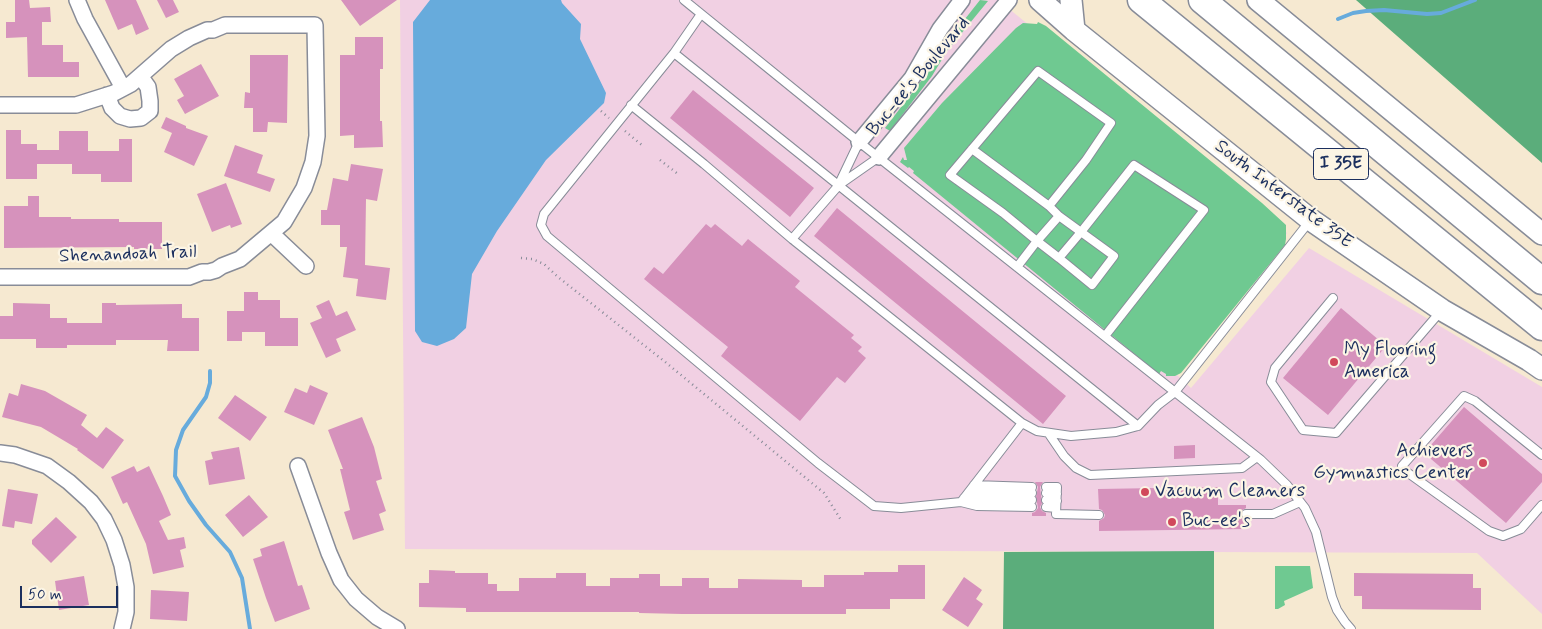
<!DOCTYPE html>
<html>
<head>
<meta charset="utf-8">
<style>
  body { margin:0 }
  #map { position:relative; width:1542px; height:629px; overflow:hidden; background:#f6e9d1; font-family:Mynerve,sans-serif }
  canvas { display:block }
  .scale { position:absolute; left:20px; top:586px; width:98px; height:22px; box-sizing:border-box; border:2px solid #1b2f5e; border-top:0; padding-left:6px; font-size:15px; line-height:18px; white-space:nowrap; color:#1b2f5e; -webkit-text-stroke:4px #fcf5e5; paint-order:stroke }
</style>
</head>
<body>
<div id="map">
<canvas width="1542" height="629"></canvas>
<div class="scale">50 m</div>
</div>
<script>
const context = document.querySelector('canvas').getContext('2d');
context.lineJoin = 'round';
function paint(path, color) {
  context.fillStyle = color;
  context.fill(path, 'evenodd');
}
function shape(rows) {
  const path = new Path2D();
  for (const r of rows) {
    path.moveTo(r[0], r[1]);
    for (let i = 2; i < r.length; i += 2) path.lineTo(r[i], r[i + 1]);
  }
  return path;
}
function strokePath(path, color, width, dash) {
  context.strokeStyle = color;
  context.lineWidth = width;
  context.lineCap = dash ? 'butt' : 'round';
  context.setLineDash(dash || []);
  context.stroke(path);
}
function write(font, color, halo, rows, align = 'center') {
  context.font = font + ' Mynerve,sans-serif';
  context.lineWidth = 4.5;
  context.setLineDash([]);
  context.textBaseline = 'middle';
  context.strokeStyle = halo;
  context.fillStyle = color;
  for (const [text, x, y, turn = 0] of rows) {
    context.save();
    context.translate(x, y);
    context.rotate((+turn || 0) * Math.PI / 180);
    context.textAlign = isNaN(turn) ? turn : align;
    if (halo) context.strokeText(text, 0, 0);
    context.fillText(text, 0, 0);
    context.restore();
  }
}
const built = shape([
  [400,0,998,0,1287,233,1177,375,1191,388,1309,248,1542,387,1542,614,1477,553,405,549]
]);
const green = shape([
  [980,0,988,1,947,51,932,76,890,131,885,128,928,72,946,43],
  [1038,22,1046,26,1262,203,1286,225,1286,239,1285,245,1181,373,1175,376,1166,376,1166,374,1161,371,1159,374,913,173,914,171,909,167,908,168,900,162,903,157,904,160,907,160,904,148,942,103,1016,28,1023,23,1037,24],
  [1275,566,1310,566,1313,588,1284,601,1285,605,1278,609,1275,609]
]);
const forest = shape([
  [1356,0,1542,0,1542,163],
  [1214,551,1214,629,1003,629,1004,552]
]);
const water = shape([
  [430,0,561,0,562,3,581,24,580,39,606,93,604,103,546,160,497,231,472,274,466,328,454,339,437,346,422,342,415,331,413,22]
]);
const stream = shape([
  [1338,19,1353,13,1366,11,1384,10,1427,14,1441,13,1475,0],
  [210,371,210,383,206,397,183,430,176,450,175,476,189,501,206,525,230,552,242,578,250,629]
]);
const building = shape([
  [15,0,29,0,30,8,50,7,51,22,42,22,42,45,63,45,63,62,79,62,79,77,28,77,27,37,6,38,6,22,15,22],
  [105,0,136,0,149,29,136,35,132,24,118,30],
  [157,0,173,0,179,12,166,18],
  [341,0,397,0,360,26],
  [355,37,383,37,383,69,380,69,380,121,382,121,383,147,354,148,354,135,340,136,340,55,355,55],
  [250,55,288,55,287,123,268,122,267,132,253,132,253,108,244,108,245,92,250,93],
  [201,64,219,96,185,114,177,100,184,96,174,79],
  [693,90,814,188,790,217,670,118],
  [166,117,186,126,186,128,208,136,194,166,164,152,172,133,161,128],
  [6,130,21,130,21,144,37,144,37,150,59,150,59,131,88,131,88,151,119,151,119,139,132,139,132,182,101,182,101,174,72,174,72,164,37,164,37,179,6,179],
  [235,145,263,155,257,173,275,179,270,192,224,176],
  [351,164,383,169,377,201,366,199,365,265,390,268,386,300,356,296,358,279,343,277,347,247,340,247,340,225,321,225,321,210,327,210,333,178,348,181],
  [226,183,242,224,231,228,230,225,212,232,197,194],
  [28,196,39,196,39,217,71,217,71,219,119,219,119,222,162,222,162,249,134,249,134,247,4,248,4,206,28,206],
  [837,208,1066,396,1043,424,814,236],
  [706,224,711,228,715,224,742,246,748,239,800,281,795,287,854,335,851,338,862,347,858,351,866,358,845,383,837,377,800,421,721,356,728,347,644,279,654,267,663,274],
  [244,292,258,292,258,300,280,300,280,318,298,318,298,346,265,346,265,332,242,332,242,341,227,341,227,311,244,311],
  [329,300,336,316,347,311,356,330,336,339,341,351,326,358,310,323,322,318,316,306],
  [13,303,50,304,50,318,67,318,67,323,102,323,102,303,116,303,116,305,182,304,182,318,199,318,199,351,167,351,168,340,116,340,116,345,67,345,67,348,36,348,36,339,0,339,0,316,13,316],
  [1341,308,1386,346,1328,415,1283,378],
  [21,384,45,391,87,415,81,425,97,438,106,427,124,440,103,469,77,450,78,449,41,427,2,417,9,393,18,396],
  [310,385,328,393,314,425,284,412,295,388,307,393],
  [235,395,267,417,250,441,218,418],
  [1464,407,1542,474,1542,482,1506,523,1424,453],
  [362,417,374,447,382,479,376,481,386,511,379,514,384,530,353,540,344,512,350,510,340,469,343,469,328,430],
  [1195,445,1195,458,1174,459,1174,446],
  [239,447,245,479,209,485,205,461,213,459,211,452],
  [134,466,137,472,149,466,163,496,171,515,159,521,168,540,184,537,186,548,180,550,184,567,153,574,146,544,127,502,123,504,111,477],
  [1035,482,1043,482,1040,487,1042,503,1040,507,1042,511,1046,513,1046,516,1032,516,1032,513,1035,512,1038,508,1036,497,1038,487],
  [1218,487,1218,505,1246,505,1246,508,1241,511,1240,514,1243,519,1246,520,1246,529,1099,531,1099,521,1104,518,1105,515,1102,510,1099,509,1098,489],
  [8,489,38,494,32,524,15,521,14,528,2,526],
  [249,495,268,517,243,537,225,515],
  [56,517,77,537,51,563,32,544,32,540],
  [284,541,298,586,302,585,310,609,275,622,266,598,253,559,262,556,260,549],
  [898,565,925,565,925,599,890,599,890,609,846,609,846,614,682,614,639,613,639,612,466,612,466,608,419,607,419,583,429,583,429,570,455,571,455,573,488,573,488,584,497,584,497,591,519,591,519,578,556,578,556,573,586,573,586,586,610,586,610,578,639,578,639,574,660,574,660,586,682,586,682,578,709,578,709,588,738,588,738,579,802,580,802,587,824,587,824,575,864,575,864,572,898,572],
  [1354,573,1473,574,1473,588,1481,588,1481,610,1362,609,1362,596,1354,596],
  [84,576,89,605,59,610,55,581],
  [964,577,982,590,976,599,983,604,968,627,942,610],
  [151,590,189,592,187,621,150,619]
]);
const path = shape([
  [601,111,609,118],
  [625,131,643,146],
  [660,160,678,174],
  [521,258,532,259,544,264,558,277,664,361,824,493,841,520]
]);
const lane = shape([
  [684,0,859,142,1261,460,1287,485,1305,508,1316,532,1332,597,1337,610,1345,622,1351,629],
  [701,14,674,53,544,214,541,225,547,236,818,463,874,506,901,508,961,502,1022,423,1037,431,1071,436,1116,432,1138,426,1158,405,1175,392,1309,222],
  [674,53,1138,426],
  [631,105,704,164,792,239,1022,423],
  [972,149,1049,206],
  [839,184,859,142],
  [1059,216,1081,232,1134,165,1204,210,1105,336],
  [792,239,839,185,879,157],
  [1017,267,1037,241,1059,216,1049,206,1086,160,1111,123,1038,71,950,175,1003,213,1037,241,1059,258,1081,232,1114,256,1092,285,1059,258],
  [1333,298,1275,368,1271,382,1303,430,1336,433,1441,311],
  [1049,434,1064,456,1076,468,1090,475,1242,468,1257,457],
  [1542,455,1475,401,1464,396,1402,466,1404,470,1489,531,1503,536,1521,529,1542,505],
  [974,485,1032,487],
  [1046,487,1057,487,1056,514,1099,515],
  [969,492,1032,493],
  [1046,493,1057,494],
  [964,498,1032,500],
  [1046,500,1057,501],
  [961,502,977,506,1032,507],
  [1046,507,1056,508],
  [1246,514,1273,514,1300,502]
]);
const street = shape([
  [77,0,85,19,123,88],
  [107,95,112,108,120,116,130,119,141,118,150,111,150,101,148,87,140,76],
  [0,105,76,105,114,93,131,84,171,49,189,38,207,30,213,30,225,25,315,25,317,136,313,162,304,188,284,222,240,259,222,266,216,270,209,272,202,272,189,277,0,277],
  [859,142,912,78,940,29,962,0],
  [879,157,1009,0],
  [271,233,306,266],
  [0,453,15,455,47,466,69,482,91,502,104,519,114,540,122,565,126,587,126,612,122,629],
  [298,466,329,553,341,580,356,599,377,617,397,629]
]);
const secondary = shape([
  [1040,0,1074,30,1311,220,1442,310,1529,360,1542,369],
  [1071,0,1074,30],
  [1258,0,1542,234]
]);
const highway = shape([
  [1141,0,1542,327],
  [1202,0,1542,281]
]);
const markers = [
  [1334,362,5,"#d1495b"],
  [1483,463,5,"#d1495b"],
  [1145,492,5,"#d1495b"],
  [1172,522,5,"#d1495b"]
];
const shields = [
  [1341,164,55]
];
const shieldNames = [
  ["I 35E",1341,164]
];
const streetNames = [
  ["Buc-ee's Boulevard",919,77,-50],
  ["South Interstate 35E",1283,195,37],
  ["Shenandoah Trail",128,255,-2]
];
const poiNames = [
  ["My Flooring",1344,351],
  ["America",1344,373],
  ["Achievers",1473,452,"right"],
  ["Gymnastics Center",1473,474,"right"],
  ["Vacuum Cleaners",1155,492],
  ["Buc-ee's",1182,522]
];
paint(built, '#f1d0e3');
paint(green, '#6fc991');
paint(forest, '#5bad7b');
paint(water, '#67abdc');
strokePath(stream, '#67abdc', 4);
paint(building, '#d692bc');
strokePath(lane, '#888c98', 10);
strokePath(street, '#888c98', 18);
strokePath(secondary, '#888c98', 24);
strokePath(highway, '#888c98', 29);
strokePath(path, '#888c98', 2.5, [1, 4]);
strokePath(lane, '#fff', 8);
strokePath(street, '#fff', 15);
strokePath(secondary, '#fff', 21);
strokePath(highway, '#fff', 26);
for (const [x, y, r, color] of markers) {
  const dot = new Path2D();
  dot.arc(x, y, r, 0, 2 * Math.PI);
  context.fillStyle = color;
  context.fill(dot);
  strokePath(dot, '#fcf5e5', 2);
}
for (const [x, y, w] of shields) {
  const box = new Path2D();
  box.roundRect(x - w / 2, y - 15.5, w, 31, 4);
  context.fillStyle = '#fcf5e5';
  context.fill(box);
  strokePath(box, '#1b2f5e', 1);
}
write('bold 18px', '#1b2f5e', null, shieldNames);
write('19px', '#1b2f5e', '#fcf5e5', streetNames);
write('19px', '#1b2f5e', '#fcf5e5', poiNames, 'left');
</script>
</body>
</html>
